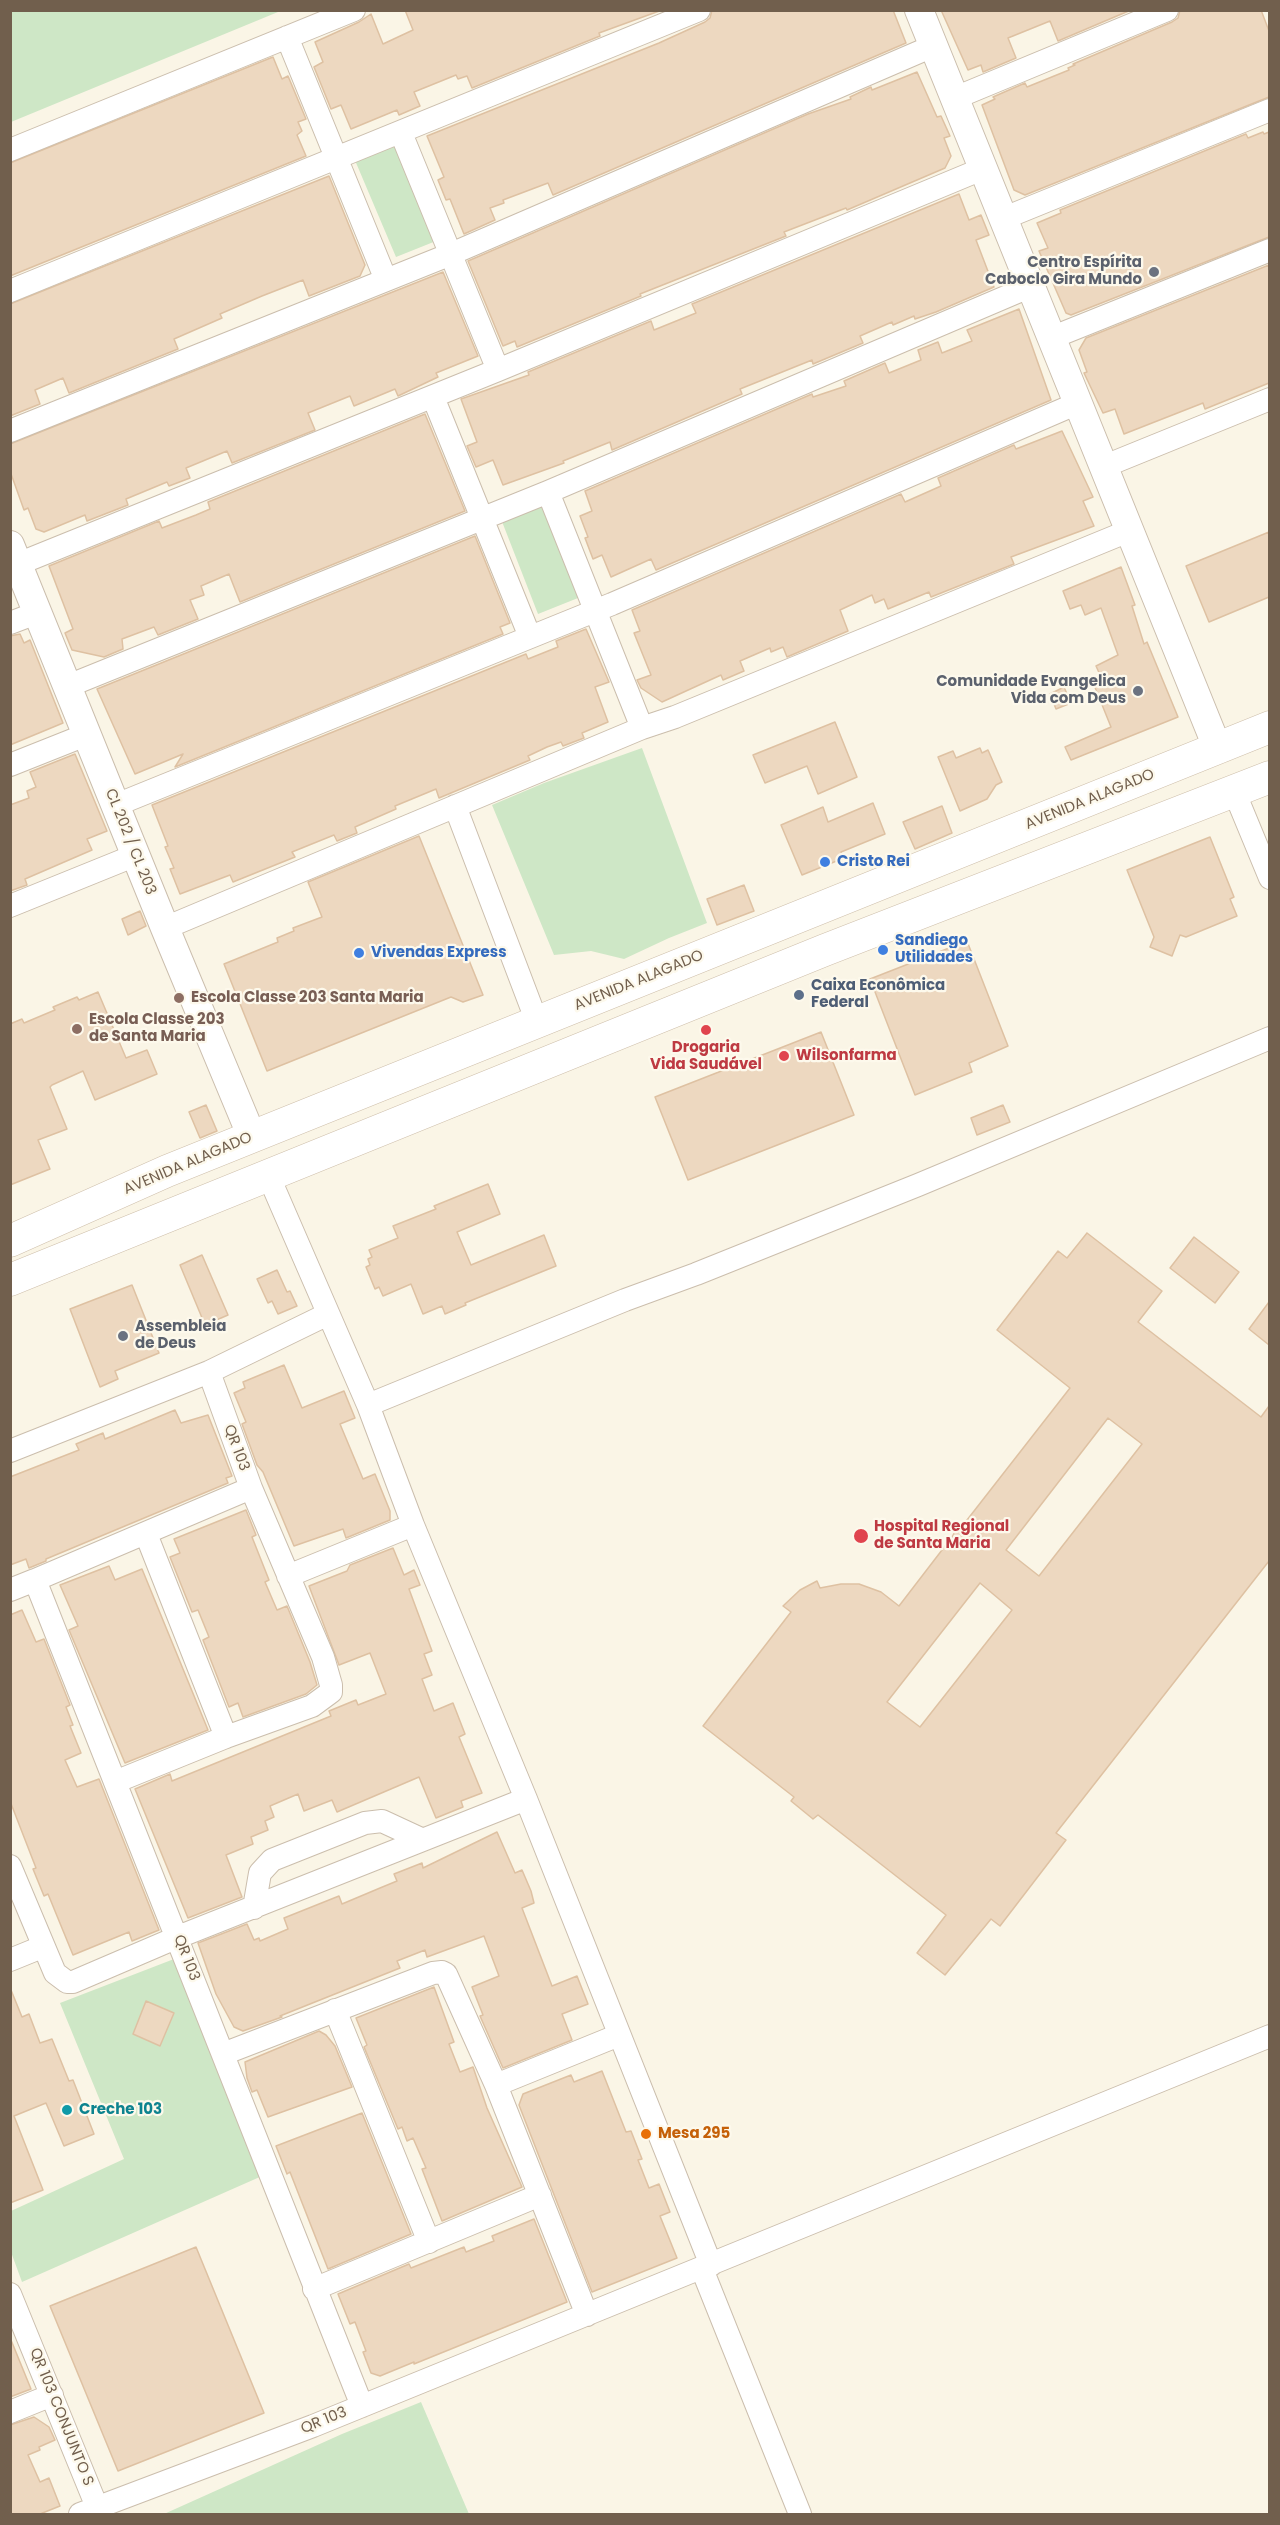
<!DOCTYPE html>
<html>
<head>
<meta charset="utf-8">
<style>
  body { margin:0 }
  #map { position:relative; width:1280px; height:2525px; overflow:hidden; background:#faf5e6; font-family:Poppins,sans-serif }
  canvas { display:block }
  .frame { position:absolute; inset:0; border:12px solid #715f4d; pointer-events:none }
</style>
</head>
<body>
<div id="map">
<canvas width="1280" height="2525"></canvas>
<div class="frame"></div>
</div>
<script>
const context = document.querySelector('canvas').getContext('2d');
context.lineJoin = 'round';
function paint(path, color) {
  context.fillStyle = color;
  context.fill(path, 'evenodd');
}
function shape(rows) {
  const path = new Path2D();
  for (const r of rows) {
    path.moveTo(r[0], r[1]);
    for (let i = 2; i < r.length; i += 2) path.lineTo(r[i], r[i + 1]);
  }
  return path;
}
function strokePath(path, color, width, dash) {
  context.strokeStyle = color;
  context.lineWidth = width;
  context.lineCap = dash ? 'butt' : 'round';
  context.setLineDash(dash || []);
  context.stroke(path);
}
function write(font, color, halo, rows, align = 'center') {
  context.font = font + ' Poppins,sans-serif';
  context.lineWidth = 4.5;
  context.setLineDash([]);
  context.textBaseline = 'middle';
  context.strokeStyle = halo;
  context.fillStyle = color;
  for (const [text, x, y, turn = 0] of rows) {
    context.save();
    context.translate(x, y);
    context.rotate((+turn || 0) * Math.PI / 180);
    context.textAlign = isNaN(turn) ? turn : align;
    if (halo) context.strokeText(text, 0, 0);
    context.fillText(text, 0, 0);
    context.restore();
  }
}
const green = shape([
  [13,10,277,10,278,12,11,122,10,11],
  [400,140,441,239,396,257,354,158],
  [545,501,583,596,538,614,501,519],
  [642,748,707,923,669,938,624,959,591,951,554,955,492,805,544,783],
  [174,1959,262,2176,22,2282,11,2252,11,2211,124,2159,60,2003],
  [421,2402,469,2514,164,2514,342,2434]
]);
const building = shape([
  [405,10,662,10,599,33,600,36,472,88,467,76,458,79,456,75,414,92,420,106,399,115,397,110,351,129,341,105,331,109,314,67,323,62,315,42,359,22,371,14,383,44,413,30,405,10],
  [712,10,893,10,906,43,553,195,548,183,503,200,504,203,490,208,495,220,464,234,450,199,446,200,438,180,444,177,427,136,659,43,705,22,710,18,712,10],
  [941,10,1131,10,1058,41,1050,21,1008,38,1016,58,983,72,981,65,968,70,941,10],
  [1180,10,1261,10,1269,31,1269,97,1025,195,1014,190,982,105,995,99,993,97,1025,83,1027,87,1069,70,1068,68,1075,65,1073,64,1172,22,1178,18,1180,10],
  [273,57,282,79,288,76,306,119,298,122,302,131,297,135,306,156,10,276,10,163,273,57],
  [917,72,937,117,941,116,950,136,944,138,951,156,945,168,847,210,846,208,784,232,786,236,640,294,641,296,517,347,515,341,503,346,468,261,808,114,851,99,850,97,871,87,872,90,917,72],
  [1263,132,1264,134,1269,132,1269,237,1071,315,1066,313,1039,251,1048,248,1037,223,1061,213,1060,210,1246,134,1248,138,1263,132],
  [329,176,365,265,360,276,309,296,303,280,262,296,220,314,222,318,174,339,178,349,69,393,63,378,35,390,40,404,10,416,10,304,329,176],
  [959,194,969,220,981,215,989,235,976,240,994,287,936,312,915,319,914,316,893,325,892,322,860,336,863,343,813,364,812,360,740,389,742,394,612,450,610,442,563,461,564,463,503,485,493,460,476,467,467,446,477,442,461,399,529,375,528,372,651,321,654,330,696,313,692,304,959,194],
  [1269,265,1269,383,1205,409,1203,403,1124,434,1115,409,1103,413,1084,373,1087,372,1079,350,1086,338,1269,265],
  [443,272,478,356,436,373,438,377,398,396,395,389,354,406,350,396,308,413,315,430,232,463,227,451,186,468,190,478,169,486,167,482,126,499,128,505,87,521,85,515,44,532,36,529,28,508,24,510,10,471,10,444,443,272],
  [1019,309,1051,400,656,570,651,559,611,577,602,555,593,559,585,538,588,537,580,516,592,511,585,491,812,394,813,397,846,386,844,381,885,363,889,373,921,360,918,350,938,342,942,353,972,341,967,330,1019,309],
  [425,414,465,511,240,602,229,574,201,586,204,595,190,600,198,619,158,635,154,627,122,639,123,649,104,657,72,650,65,633,73,629,49,566,159,521,162,528,196,515,210,509,208,502,425,414],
  [1062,431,1093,497,1083,501,1094,526,1011,557,1014,564,931,597,929,592,888,609,884,599,875,603,872,595,840,610,848,631,787,657,783,647,771,652,770,648,740,661,744,671,723,680,721,675,662,702,641,688,637,680,651,675,634,633,640,631,632,610,901,494,905,502,941,486,938,478,1014,445,1016,449,1062,431],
  [1269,532,1269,597,1209,622,1186,566,1269,532],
  [475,536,510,623,500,627,503,634,175,767,183,754,135,774,97,689,475,536],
  [1121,567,1135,605,1132,606,1144,644,1147,642,1178,717,1071,760,1065,747,1111,727,1092,680,1101,677,1096,666,1118,655,1101,608,1085,615,1081,605,1070,609,1063,591,1121,567],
  [586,629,609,682,595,687,608,722,582,733,584,738,563,746,561,742,547,747,528,756,530,760,439,798,436,789,395,806,396,809,355,827,357,833,337,841,334,835,292,852,295,857,233,882,230,875,180,894,170,869,174,868,165,847,168,846,152,805,526,654,528,659,558,647,556,641,586,629],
  [20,634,24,643,30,640,63,723,10,745,10,636,20,634],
  [1064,687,1071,703,1056,709,1050,694,1064,687],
  [835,722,857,777,818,794,807,766,765,783,753,755,835,722],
  [980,748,982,753,988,750,1002,782,996,785,987,799,960,811,938,757,953,751,956,758,980,748],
  [75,754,107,831,87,839,92,850,25,879,27,885,10,891,10,805,29,798,27,791,36,787,30,772,75,754],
  [873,803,885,834,841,852,844,858,802,875,781,825,823,807,828,822,873,803],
  [942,806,952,833,915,849,903,822,942,806],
  [419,836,483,995,463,1002,451,997,267,1071,224,964,278,942,277,938,294,931,293,928,322,917,308,882,419,836],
  [1210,837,1234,897,1230,899,1237,916,1186,937,1180,935,1172,956,1150,947,1154,937,1127,870,1210,837],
  [744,885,754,911,717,925,707,899,744,885],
  [140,911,146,926,128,935,122,919,140,911],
  [967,941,1008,1046,969,1063,972,1072,915,1095,870,979,967,941],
  [98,992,126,1058,147,1050,157,1074,95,1100,83,1071,52,1085,50,1087,67,1129,38,1140,50,1169,10,1185,10,1024,22,1019,24,1023,55,1010,53,1007,77,997,79,1000,98,992],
  [821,1032,854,1115,688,1180,655,1097,821,1032],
  [206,1105,217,1131,200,1138,189,1112,206,1105],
  [1003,1105,1010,1122,977,1135,971,1118,1003,1105],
  [488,1184,500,1214,457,1232,471,1265,544,1235,556,1266,465,1303,466,1305,445,1314,442,1306,423,1314,411,1284,383,1296,379,1287,375,1289,366,1267,370,1265,368,1259,372,1257,369,1250,398,1238,393,1226,436,1209,434,1206,488,1184],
  [1087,1233,1162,1291,1138,1322,1261,1417,1269,1406,1269,1561,1056,1833,1066,1840,1000,1926,991,1919,945,1975,917,1953,946,1915,818,1815,813,1819,791,1801,794,1797,703,1726,791,1612,783,1606,800,1590,817,1581,820,1588,841,1584,859,1584,881,1592,899,1606,952,1537,957,1528,967,1520,1070,1388,997,1330,1058,1251,1067,1258,1087,1233],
  [1108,1418,1142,1444,1039,1576,1006,1550,1108,1418],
  [980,1583,1012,1610,920,1727,887,1702,980,1583],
  [1194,1237,1239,1272,1215,1303,1170,1268,1194,1237],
  [202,1255,228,1315,205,1325,180,1265,202,1255],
  [277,1270,287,1292,290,1291,297,1306,278,1314,272,1301,268,1303,257,1279,277,1270],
  [132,1285,159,1353,115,1371,118,1379,100,1387,70,1309,132,1285],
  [1269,1302,1269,1345,1249,1329,1269,1302],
  [284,1365,302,1408,344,1391,355,1418,340,1424,363,1479,375,1474,390,1511,390,1520,346,1538,343,1529,294,1546,263,1472,257,1465,242,1424,246,1422,234,1393,245,1388,243,1382,284,1365],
  [175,1410,181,1423,208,1415,232,1476,226,1478,228,1483,46,1559,46,1561,29,1568,26,1559,10,1565,10,1477,79,1450,76,1444,103,1433,105,1439,175,1410],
  [246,1510,256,1535,252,1537,269,1580,265,1582,277,1610,287,1606,310,1662,317,1685,306,1694,243,1717,238,1703,229,1707,203,1640,209,1637,198,1610,192,1612,170,1557,180,1553,174,1539,246,1510],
  [393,1548,404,1575,414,1570,420,1585,409,1589,432,1651,424,1654,432,1675,422,1679,434,1711,453,1703,465,1734,459,1737,482,1793,461,1801,463,1807,436,1818,419,1777,337,1812,332,1800,304,1811,298,1794,270,1806,274,1817,265,1821,268,1830,251,1837,253,1844,226,1855,242,1897,188,1918,135,1789,170,1774,172,1781,331,1716,329,1711,356,1700,358,1705,386,1694,370,1653,339,1665,309,1586,347,1571,350,1565,393,1548],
  [109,1566,115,1580,142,1569,208,1730,125,1763,69,1630,78,1626,60,1585,109,1566],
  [22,1610,36,1642,44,1639,70,1705,66,1707,73,1725,70,1726,81,1753,65,1760,77,1787,99,1779,159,1930,132,1941,129,1932,73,1955,48,1894,44,1896,33,1869,36,1868,10,1801,10,1615,22,1610],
  [497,1832,515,1873,522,1870,531,1891,534,1903,522,1908,552,1986,577,1976,588,2004,562,2014,572,2040,503,2068,480,2016,483,2015,472,1987,499,1976,484,1936,427,1957,425,1950,397,1961,400,1968,280,2016,282,2017,243,2031,234,2027,216,1994,198,1943,247,1924,254,1940,259,1938,260,1941,288,1929,284,1918,339,1896,342,1904,380,1888,397,1881,394,1874,422,1863,423,1868,497,1832],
  [434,1987,454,2042,449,2044,460,2072,473,2067,487,2108,522,2187,442,2221,422,2169,426,2168,413,2138,407,2141,402,2127,398,2129,364,2047,367,2045,356,2018,434,1987],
  [11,1990,22,2017,29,2014,40,2043,52,2039,69,2081,73,2080,94,2134,64,2146,46,2103,14,2116,43,2190,10,2203,11,1990],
  [146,2001,174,2013,160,2046,133,2034,146,2001],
  [319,2031,326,2035,335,2046,352,2087,268,2117,257,2090,252,2092,247,2078,245,2062,319,2031],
  [602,2071,626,2132,631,2131,642,2159,638,2160,649,2188,659,2184,670,2212,660,2216,677,2258,592,2292,519,2105,523,2094,571,2075,574,2082,602,2071],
  [362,2113,411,2234,328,2269,290,2172,287,2174,276,2146,362,2113],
  [534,2219,567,2302,414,2364,414,2362,380,2376,371,2373,363,2352,366,2351,355,2322,350,2324,338,2294,409,2264,411,2268,464,2247,466,2252,494,2241,492,2236,534,2219],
  [196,2247,264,2413,118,2471,50,2306,196,2247],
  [11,2340,31,2389,10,2397,10,2341,11,2340],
  [34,2417,49,2427,55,2440,39,2447,40,2450,28,2455,40,2482,49,2478,60,2506,40,2514,10,2514,10,2425,34,2417]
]);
const minor = shape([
  [287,37,386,280],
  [955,98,1167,10],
  [401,133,498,370],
  [10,150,354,10],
  [1002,219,1270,110],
  [10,291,699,10],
  [1051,338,1270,250],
  [433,397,530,637],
  [10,431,451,254,933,46],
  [1105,466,1270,399],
  [548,492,642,728],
  [18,564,498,370,982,169],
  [10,623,39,612],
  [68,686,548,492,1029,287],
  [10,765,88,734],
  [1234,791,1270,878],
  [116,805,612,604,1078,403],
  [455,806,537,1022],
  [10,906,136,855],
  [165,928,642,728,675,717,1131,530],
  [269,1177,368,1405,413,1525,526,1799,711,2265],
  [209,1372,251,1488,35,1580,362,2406],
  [368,1405,625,1300,696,1274,918,1185,1270,1038],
  [10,1451,209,1372,328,1314],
  [146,1534,226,1737],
  [288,1576,413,1525],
  [10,1590,35,1580],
  [115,1782,226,1737,312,1706,331,1692,331,1685,323,1657,251,1488],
  [10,1866,55,1973,67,1982,73,1982,178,1937,526,1799],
  [254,1908,260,1873,272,1860,365,1823,382,1821,423,1840],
  [10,1960,42,1947],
  [335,2010,429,2242],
  [223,2054,433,1973,442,1972,446,1974,496,2085,587,2315],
  [496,2085,619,2035],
  [702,2269,800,2514],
  [314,2289,540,2195],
  [10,2294,97,2507],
  [10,2412,52,2395],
  [80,2514,313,2426,1270,2036]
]);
const tertiary = shape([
  [919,10,1217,747],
  [10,545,165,928,252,1137]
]);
const secondary = shape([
  [10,1241,167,1171,1270,727],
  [10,1280,825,950,1270,777]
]);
const markers = [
  [1154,272,6,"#6b7280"],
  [1138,691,6,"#6b7280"],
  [825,862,6,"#3f7fe0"],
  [883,950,6,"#3f7fe0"],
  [359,953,6,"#3f7fe0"],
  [799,995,6,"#5c6f8a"],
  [179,998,6,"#8d6e63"],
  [77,1029,6,"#8d6e63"],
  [706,1030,6,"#e0444e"],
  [784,1056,6,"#e0444e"],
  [123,1336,6,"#6b7280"],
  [861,1536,8,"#e0444e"],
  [67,2110,6,"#0f9aa8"],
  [646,2134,6,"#e8710a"]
];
const worshipNames = [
  ["Centro Espírita",1142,263],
  ["Caboclo Gira Mundo",1142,280],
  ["Comunidade Evangelica",1126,682],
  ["Vida com Deus",1126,699],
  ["Assembleia",135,1327,"left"],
  ["de Deus",135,1344,"left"]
];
const streetNames = [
  ["AVENIDA ALAGADO",1090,800,-22],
  ["CL 202 / CL 203",130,842,68],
  ["AVENIDA ALAGADO",639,981,-22],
  ["AVENIDA ALAGADO",188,1164,-23],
  ["QR 103",236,1448,70],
  ["QR 103",186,1958,69],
  ["QR 103 CONJUNTO S",61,2417,68],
  ["QR 103",324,2421,-22]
];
const shopNames = [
  ["Cristo Rei",837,862],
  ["Sandiego",895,941],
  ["Utilidades",895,958],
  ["Vivendas Express",371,953]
];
const serviceNames = [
  ["Caixa Econômica",811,986],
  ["Federal",811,1003]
];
const educationNames = [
  ["Escola Classe 203 Santa Maria",191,998],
  ["Escola Classe 203",89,1020],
  ["de Santa Maria",89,1037]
];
const healthNames = [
  ["Drogaria",706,1048,"center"],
  ["Vida Saudável",706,1065,"center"],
  ["Wilsonfarma",796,1056],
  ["Hospital Regional",874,1527],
  ["de Santa Maria",874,1544]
];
const cultureNames = [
  ["Creche 103",79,2110]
];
const foodNames = [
  ["Mesa 295",658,2134]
];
paint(green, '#cee7c6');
paint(building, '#edd8c0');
strokePath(building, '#dec1a2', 1.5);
strokePath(minor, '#cbbead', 24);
strokePath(tertiary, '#cbbead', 30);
strokePath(secondary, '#cebfab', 33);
strokePath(minor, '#fff', 22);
strokePath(tertiary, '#fff', 28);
strokePath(secondary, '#fff', 32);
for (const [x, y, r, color] of markers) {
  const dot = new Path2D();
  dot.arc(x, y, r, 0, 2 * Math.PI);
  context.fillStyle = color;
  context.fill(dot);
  strokePath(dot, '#fdf9ec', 2);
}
write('bold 15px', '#5b616d', '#fdf9ec', worshipNames, 'right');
write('15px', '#715f4d', '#fdf9ec', streetNames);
write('bold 15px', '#366cbe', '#fdf9ec', shopNames, 'left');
write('bold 15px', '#4e5e75', '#fdf9ec', serviceNames, 'left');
write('bold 15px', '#785e54', '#fdf9ec', educationNames, 'left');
write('bold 15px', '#be3a42', '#fdf9ec', healthNames, 'left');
write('bold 15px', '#0d838f', '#fdf9ec', cultureNames, 'left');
write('bold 15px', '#c56008', '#fdf9ec', foodNames, 'left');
</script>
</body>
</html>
